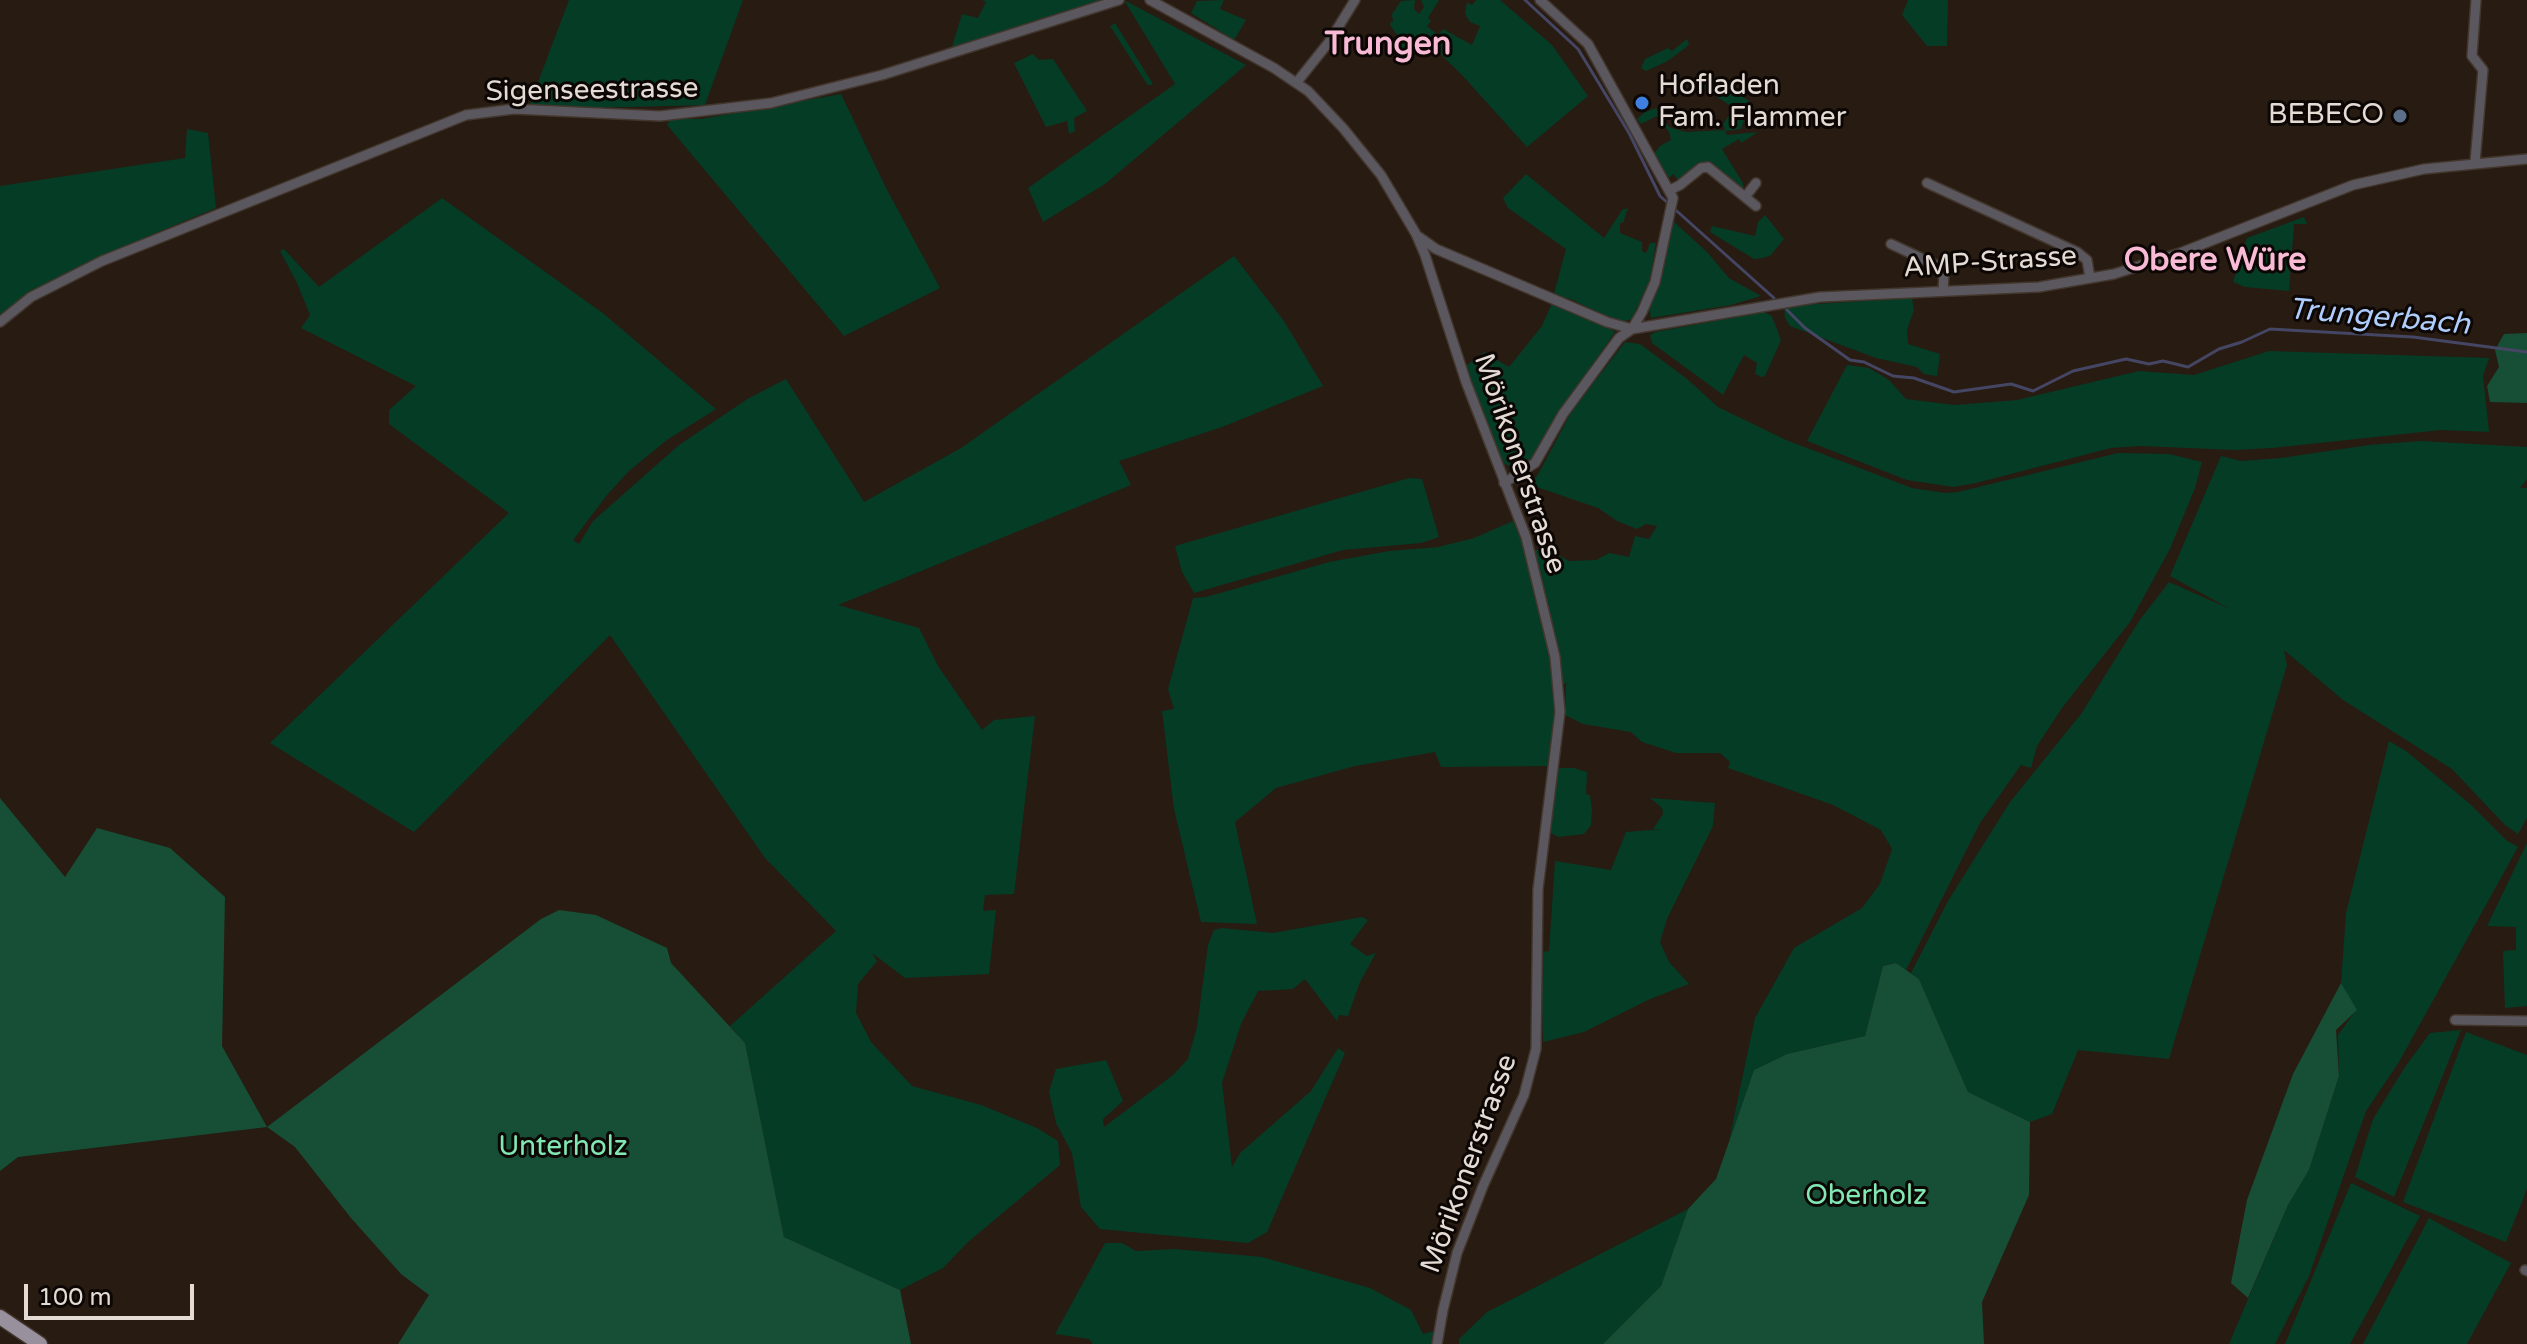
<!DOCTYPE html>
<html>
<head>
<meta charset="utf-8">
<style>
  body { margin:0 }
  #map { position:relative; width:2527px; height:1344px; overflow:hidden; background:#281b12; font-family:"Varela Round",sans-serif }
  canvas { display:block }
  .scale { position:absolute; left:24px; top:1284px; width:170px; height:36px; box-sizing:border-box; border:4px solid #e4dbd5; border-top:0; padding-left:10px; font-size:24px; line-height:28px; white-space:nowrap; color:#e4dbd5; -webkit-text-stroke:6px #0c0704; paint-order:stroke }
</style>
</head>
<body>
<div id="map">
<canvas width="2527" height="1344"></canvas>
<div class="scale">100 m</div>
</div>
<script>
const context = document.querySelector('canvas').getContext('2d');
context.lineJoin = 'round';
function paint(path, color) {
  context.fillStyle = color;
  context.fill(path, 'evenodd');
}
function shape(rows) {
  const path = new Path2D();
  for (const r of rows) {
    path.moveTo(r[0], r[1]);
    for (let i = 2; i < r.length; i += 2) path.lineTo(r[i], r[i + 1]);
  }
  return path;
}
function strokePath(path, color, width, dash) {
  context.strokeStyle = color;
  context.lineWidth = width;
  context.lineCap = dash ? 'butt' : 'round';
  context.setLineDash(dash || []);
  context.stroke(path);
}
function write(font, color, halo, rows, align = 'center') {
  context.font = font + ' "Varela Round",sans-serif';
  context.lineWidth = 6;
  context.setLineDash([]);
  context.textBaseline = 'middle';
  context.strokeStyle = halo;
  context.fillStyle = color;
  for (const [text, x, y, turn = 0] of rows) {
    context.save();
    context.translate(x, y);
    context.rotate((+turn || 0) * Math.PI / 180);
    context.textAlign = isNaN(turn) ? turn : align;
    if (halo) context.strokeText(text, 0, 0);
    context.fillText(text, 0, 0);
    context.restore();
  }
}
const green = shape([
  [569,0,743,0,705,105,590,108,529,106],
  [983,0,1115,0,951,50,962,14,978,18,986,2],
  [1124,0,1246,65,1105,184,1043,222,1028,188,1175,84],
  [1224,0,1220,9,1246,20,1234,40,1191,13,1197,1],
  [1415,0,1414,9,1419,14,1424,7,1421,0,1439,0,1428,18,1431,21,1427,26,1438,35,1443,29,1472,45,1480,26,1470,22,1465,14,1467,2,1472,5,1476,0,1500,0,1552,45,1588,96,1527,147,1461,74,1422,36,1404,51,1401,46,1402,42,1390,25,1391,21,1393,22,1392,14,1401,1],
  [1908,0,1948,0,1947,46,1927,46,1902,15],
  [1115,23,1153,84,1151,85,1148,85,1143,78,1110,26],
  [1687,39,1689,44,1684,49,1666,62,1646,71,1641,68,1645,59,1668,48,1672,51],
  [1033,54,1039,60,1053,59,1087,111,1074,118,1075,131,1069,134,1067,121,1046,127,1014,63],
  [1711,74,1750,102,1741,129,1725,131,1727,135,1758,132,1741,143,1739,139,1722,149,1743,183,1744,190,1715,166,1705,162,1679,181,1673,174,1669,178,1654,154,1660,146,1671,140,1669,132,1657,116,1641,124,1637,119,1645,112,1656,108,1669,127,1686,132,1725,130,1723,124,1734,108,1703,88],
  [841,94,886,188,940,288,844,336,667,125,670,119,701,119],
  [187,129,208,133,216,208,146,237,54,282,0,319,0,186,185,158],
  [1526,174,1604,238,1622,210,1628,208,1623,223,1620,223,1620,233,1642,242,1642,251,1646,253,1650,243,1656,243,1650,279,1632,319,1619,323,1571,299,1553,297,1566,249,1508,208,1503,198],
  [442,198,604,314,716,409,667,440,629,471,607,495,573,540,579,544,593,521,679,445,749,398,786,379,864,502,961,448,1234,256,1284,321,1323,386,1222,427,1119,461,1131,485,838,605,919,628,938,666,982,730,994,720,1035,716,1014,894,985,895,983,911,996,910,989,974,905,978,872,953,877,961,858,984,856,1013,871,1042,912,1086,981,1105,1037,1128,1058,1141,1060,1165,968,1242,943,1268,900,1290,784,1237,745,1043,730,1026,836,931,765,858,610,635,414,832,270,743,509,513,389,424,389,410,416,386,301,328,310,315,297,283,280,251,284,249,319,287],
  [1765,215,1784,239,1771,255,1763,258,1754,259,1710,232,1712,226,1755,236,1758,222],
  [2304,217,2307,224,2294,224,2289,291,2245,287,2233,282,2247,238],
  [1673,221,1707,252,1729,278,1761,296,1731,305,1651,318,1649,308],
  [1912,298,1914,310,1907,330,1908,344,1940,354,1937,376,1924,374,1917,367,1876,358,1790,326,1785,318,1784,306],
  [1552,303,1596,319,1615,332,1548,430,1525,469,1511,467,1503,463,1466,366,1484,352,1509,367,1542,326],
  [1764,312,1772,316,1781,340,1765,376,1762,377,1755,374,1757,363,1744,355,1723,395,1652,343,1650,335,1655,332],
  [1625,342,1640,344,1686,378,1718,407,1786,440,1912,488,1945,493,1958,492,2118,453,2169,454,2202,462,2195,488,2170,549,2130,622,2062,708,2037,746,2031,768,2021,765,1980,823,1906,970,1896,963,1883,966,1865,1036,1787,1054,1754,1070,1729,1141,1755,1018,1794,948,1862,908,1880,884,1892,849,1881,830,1833,805,1728,768,1730,762,1720,753,1676,753,1642,742,1631,732,1583,724,1565,715,1566,684,1569,683,1563,684,1534,550,1547,549,1569,561,1596,560,1609,553,1629,557,1635,536,1649,539,1657,526,1646,524,1637,529,1617,521,1598,508,1528,484,1537,476,1572,411],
  [2269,351,2489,358,2483,376,2489,432,2441,430,2272,448,2235,450,2141,446,2111,448,1976,483,1953,487,1907,480,1807,441,1847,365,1869,368,1889,380,1906,399,1955,405,2017,400,2139,371,2194,375],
  [2421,441,2527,447,2527,479,2520,488,2527,488,2527,818,2518,834,2505,825,2452,769,2343,700,2284,650,2287,665,2169,1059,2078,1050,2052,1114,2030,1122,1968,1092,1919,979,1911,973,1948,901,2010,802,2081,714,2139,621,2169,582,2230,609,2170,576,2221,456,2241,461,2281,458,2369,445],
  [1409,478,1422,479,1439,537,1421,543,1343,550,1194,593,1182,572,1175,546],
  [1513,521,1520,536,1544,629,1553,675,1556,713,1549,766,1441,767,1435,752,1355,766,1276,788,1235,822,1257,924,1201,922,1174,809,1162,711,1174,709,1168,689,1193,598,1206,597,1329,562,1389,551,1438,547,1474,538],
  [2389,741,2406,751,2469,803,2506,840,2518,847,2399,1062,2366,1111,2309,1276,2275,1344,2229,1344,2288,1205,2309,1170,2339,1076,2338,1035,2356,1010,2341,983,2346,913],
  [1558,768,1574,768,1587,772,1586,794,1590,795,1592,809,1591,825,1584,834,1558,837,1549,832],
  [1650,798,1715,803,1713,826,1667,919,1660,942,1669,962,1689,984,1650,999,1584,1032,1543,1042,1541,952,1549,951,1555,861,1611,870,1626,832,1664,829,1653,829,1663,814,1662,808],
  [2527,843,2527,1006,2505,1008,2503,951,2516,950,2516,927,2487,926],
  [1362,917,1368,920,1350,944,1367,956,1376,953,1360,982,1348,1016,1339,1015,1337,1021,1305,979,1293,989,1258,991,1241,1024,1222,1083,1232,1167,1240,1153,1311,1091,1338,1048,1345,1053,1267,1232,1248,1243,1100,1229,1081,1207,1072,1153,1056,1123,1049,1092,1056,1069,1106,1060,1123,1101,1103,1119,1104,1127,1173,1075,1188,1059,1197,1027,1208,945,1214,930,1222,928,1273,933],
  [2461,1030,2394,1197,2355,1177,2373,1119,2405,1067,2430,1033],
  [2466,1032,2527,1055,2527,1189,2506,1242,2403,1202],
  [2351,1183,2420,1216,2350,1344,2285,1344],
  [1688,1209,1661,1286,1603,1344,1459,1344,1459,1339,1487,1312],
  [2429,1218,2511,1263,2467,1344,2363,1344],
  [1105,1243,1122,1243,1136,1251,1175,1249,1262,1257,1370,1288,1411,1310,1423,1334,1435,1331,1432,1344,1093,1344,1089,1339,1055,1334]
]);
const forest = shape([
  [2527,333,2527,403,2490,402,2487,386,2499,367,2495,350,2504,334],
  [0,798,65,877,97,828,170,848,225,897,222,1046,267,1127,541,919,559,910,596,915,667,948,671,963,745,1043,784,1237,900,1290,911,1344,398,1344,429,1295,401,1274,351,1218,295,1147,267,1127,18,1157,0,1171],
  [1896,963,1919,979,1968,1092,2030,1122,2029,1195,1982,1302,1984,1344,1603,1344,1661,1286,1688,1209,1716,1179,1754,1070,1787,1054,1865,1036,1883,966],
  [2341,983,2357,1010,2336,1030,2339,1076,2309,1170,2288,1205,2248,1298,2231,1283,2247,1200,2293,1074]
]);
const stream = shape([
  [1525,0,1578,49,1629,133,1660,196,1774,298],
  [1787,310,1805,328,1850,360,1864,362,1893,376,1914,378,1954,392,2011,384,2033,391,2073,371,2126,359,2149,364,2163,361,2188,367,2219,349,2242,342,2270,329,2413,337,2527,352]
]);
const street = shape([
  [1150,0,1274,68,1308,91,1343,128,1381,175,1416,234,1425,255,1466,382,1526,537,1555,657,1560,712,1538,889,1536,1049,1524,1095,1483,1186,1457,1253,1443,1310,1437,1344],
  [1297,82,1329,42,1355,0],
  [2475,162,2483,70,2472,56,2476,0],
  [1927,183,2077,252,2087,260,2090,278],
  [1670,190,1680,185,1701,168,1708,167,1756,206],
  [1745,197,1756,183],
  [1419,237,1436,249,1607,322,1632,329,1820,297,2039,287,2114,274,2180,253,2353,185,2424,169,2527,159],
  [1891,244,1940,267,1944,274,1943,291],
  [0,322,31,297,102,261,466,115,514,109,660,116,771,103,882,75,1119,0],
  [1504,483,1535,463,1563,414,1619,338,1632,329,1642,312,1655,282,1673,198,1588,44,1540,0],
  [2455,1020,2527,1021],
  [2525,1270,2527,1271]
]);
const primary = shape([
  [0,1317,40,1344]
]);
const markers = [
  [1642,103,8,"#3f7fe0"],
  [2400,116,8,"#5c6f8a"]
];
const poiNames = [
  ["Hofladen",1658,87],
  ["Fam. Flammer",1658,119],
  ["BEBECO",2384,116,"right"]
];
const streetNames = [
  ["Sigenseestrasse",592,91,-1],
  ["AMP-Strasse",1990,263,-4],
  ["Mörikonerstrasse",1519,464,71],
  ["Mörikonerstrasse",1470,1164,-70]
];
const parkNames = [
  ["Unterholz",563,1148],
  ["Oberholz",1866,1197]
];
const waterNames = [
  ["Trungerbach",2379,318,5]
];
const quarterNames = [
  ["Trungen",1388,46],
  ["Obere Würe",2215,262]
];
paint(green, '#053c26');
paint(forest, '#164f36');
strokePath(stream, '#444664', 3);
strokePath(street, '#42362d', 12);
strokePath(primary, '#42362d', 17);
strokePath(street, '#5b575e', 9);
strokePath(primary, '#99909e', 14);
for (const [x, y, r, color] of markers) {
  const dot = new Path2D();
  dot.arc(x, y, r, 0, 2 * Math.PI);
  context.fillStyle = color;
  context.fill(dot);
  strokePath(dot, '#0c0704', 3);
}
write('28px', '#e4dbd5', '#0c0704', poiNames, 'left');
write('28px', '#e4dbd5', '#0c0704', streetNames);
write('28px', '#81e8b4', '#0c0704', parkNames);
write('italic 30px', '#afcdfc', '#0c0704', waterNames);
write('bold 32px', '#f9bad5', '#0c0704', quarterNames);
</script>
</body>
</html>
